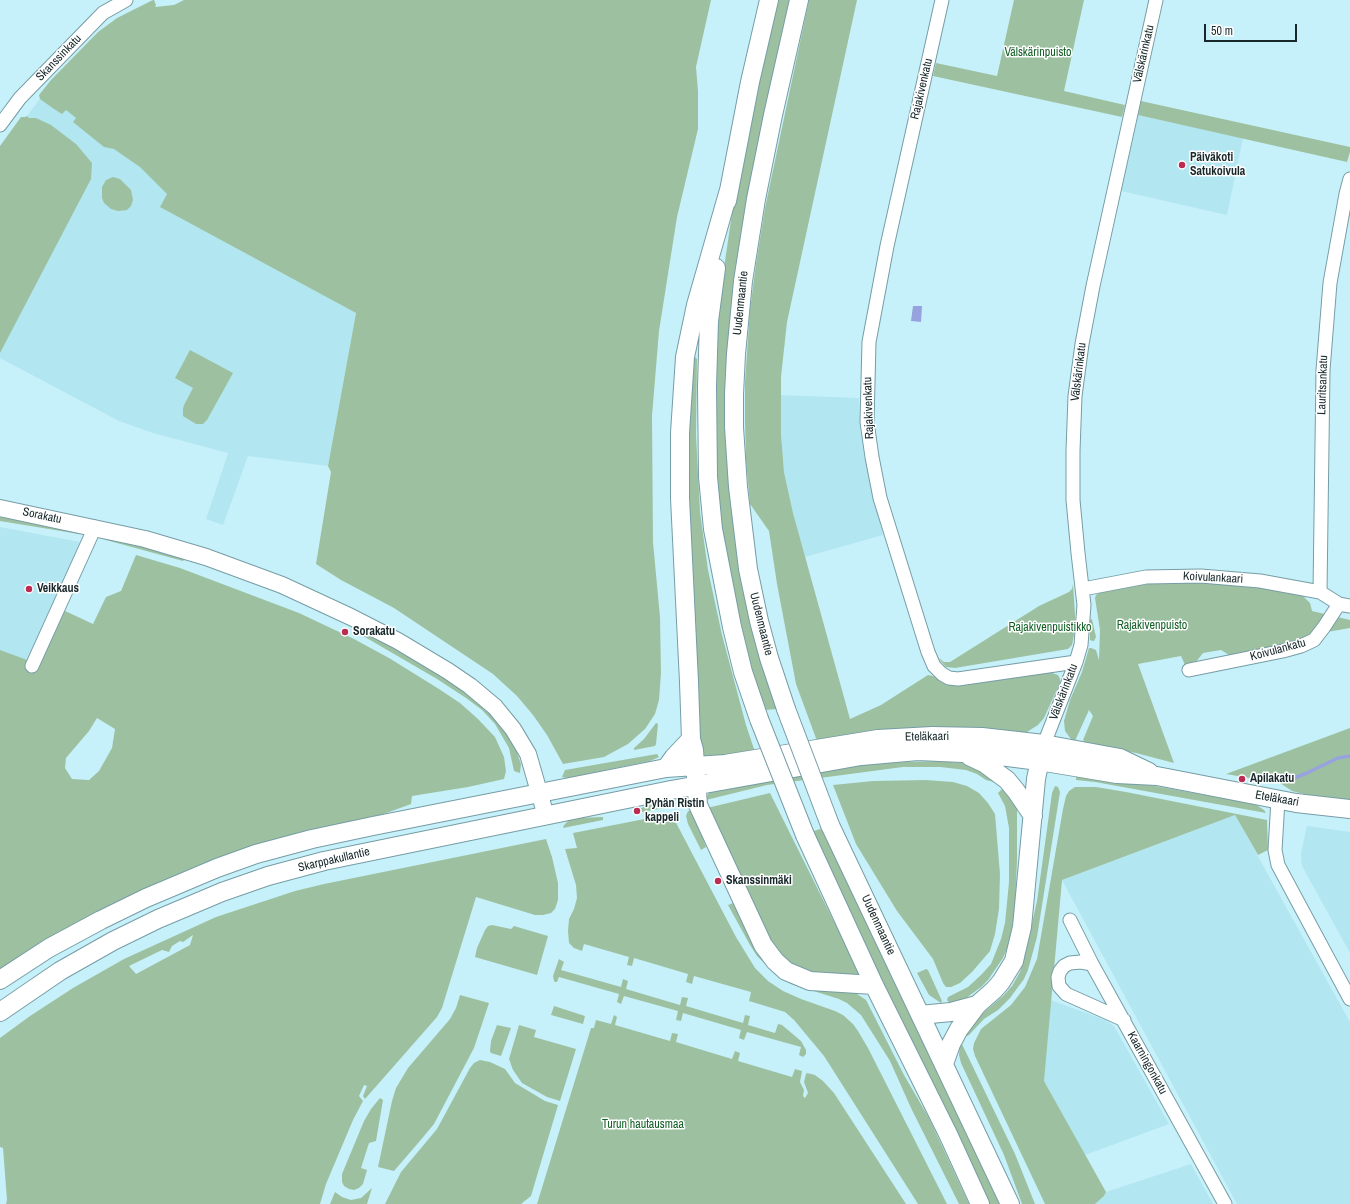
<!DOCTYPE html>
<html>
<head>
<meta charset="utf-8">
<style>
  body { margin:0 }
  #map { position:relative; width:1350px; height:1204px; overflow:hidden; background:#c7f1fa; font-family:"Archivo Narrow",sans-serif }
  canvas { display:block }
  .scale { position:absolute; left:1204px; top:24px; width:93px; height:18px; box-sizing:border-box; border:2px solid #17272a; border-top:0; padding-left:5px; font-size:12px; line-height:14px; white-space:nowrap; color:#17272a; -webkit-text-stroke:3px #fff; paint-order:stroke }
</style>
</head>
<body>
<div id="map">
<canvas width="1350" height="1204"></canvas>
<div class="scale">50 m</div>
</div>
<script>
const context = document.querySelector('canvas').getContext('2d');
context.lineJoin = 'round';
function paint(path, color) {
  context.fillStyle = color;
  context.fill(path, 'evenodd');
}
function shape(rows) {
  const path = new Path2D();
  for (const r of rows) {
    path.moveTo(r[0], r[1]);
    for (let i = 2; i < r.length; i += 2) path.lineTo(r[i], r[i + 1]);
  }
  return path;
}
function strokePath(path, color, width, dash) {
  context.strokeStyle = color;
  context.lineWidth = width;
  context.lineCap = dash ? 'butt' : 'round';
  context.setLineDash(dash || []);
  context.stroke(path);
}
function write(font, color, halo, rows, align = 'center') {
  context.font = font + ' "Archivo Narrow",sans-serif';
  context.lineWidth = 3;
  context.setLineDash([]);
  context.textBaseline = 'middle';
  context.strokeStyle = halo;
  context.fillStyle = color;
  for (const [text, x, y, turn = 0] of rows) {
    context.save();
    context.translate(x, y);
    context.rotate((+turn || 0) * Math.PI / 180);
    context.textAlign = isNaN(turn) ? turn : align;
    if (halo) context.strokeText(text, 0, 0);
    context.fillText(text, 0, 0);
    context.restore();
  }
}
const built = shape([
  [44,93,170,189,161,207,356,313,328,466,248,456,223,525,206,519,228,453,153,433,119,421,0,358,0,332,90,164,27,116],
  [1138,115,1243,138,1227,215,1121,191],
  [780,395,859,398,860,429,865,459,883,535,805,557,793,513,784,472,781,434],
  [0,527,80,542,27,661,0,650],
  [1235,815,1350,1022,1350,1204,1237,1204,1062,880],
  [1307,826,1350,832,1350,953,1302,866,1301,853],
  [1048,999,1105,1020,1114,1026,1169,1124,1085,1155,1044,1081,1045,1028],
  [1191,1164,1213,1204,1095,1204,1104,1196,1106,1192]
]);
const green = shape([
  [153,0,154,0,156,5,155,7,174,5,184,0,711,0,696,67,698,91,698,129,677,217,659,331,652,416,653,542,660,617,661,673,659,700,655,714,645,729,628,744,604,757,563,764,547,735,533,715,517,696,493,674,394,608,341,580,316,564,331,472,328,466,356,313,160,207,167,194,140,167,114,149,104,147,73,122,76,118,66,110,62,114,54,109,40,99,39,95,51,80,98,32,117,18],
  [776,0,792,0,734,284,731,308,726,377,726,444,730,499,738,559,777,709,765,710,750,667,720,528,713,442,717,335,722,282,732,213],
  [809,0,857,0,787,322,781,377,781,434,784,472,793,513,850,719,881,705,928,675,933,676,943,683,952,685,1034,672,1052,673,1058,675,1060,679,1060,683,1044,718,1038,725,1027,732,1018,734,817,741,796,684,777,584,769,531,750,504,746,460,745,421,745,382,750,310,756,264,765,208],
  [1014,0,1084,0,1064,91,1125,105,1122,117,933,76,936,63,997,76],
  [1141,101,1350,147,1350,152,1347,162,1138,115],
  [27,116,29,118,36,118,51,125,76,144,92,163,91,179,0,353,0,146,21,117,25,117],
  [113,177,120,179,131,190,133,200,131,206,127,210,118,211,111,209,104,203,102,198,102,187,106,180],
  [190,350,233,373,207,420,203,424,196,424,183,416,183,409,184,405,193,388,175,378],
  [695,357,697,359,696,435,700,512,708,570,722,635,746,725,755,752,707,760,700,757,686,437,693,358],
  [0,517,80,532,79,534,0,521],
  [107,538,141,546,183,559,184,560,183,561,106,540,104,539],
  [136,555,180,568,299,613,354,639,389,658,439,689,460,703,478,719,495,737,504,757,506,771,504,779,468,787,412,796,411,804,381,815,306,833,0,973,0,650,38,664,63,610,93,624,106,597,121,591],
  [97,718,115,729,112,748,99,771,89,780,72,779,65,768,66,758,89,731],
  [1184,582,1240,584,1288,591,1303,596,1310,603,1312,611,1350,620,1350,628,1310,635,1301,639,1249,652,1229,655,1221,650,1203,653,1196,662,1185,665,1181,656,1138,664,1174,763,1136,753,1087,744,1083,740,1093,716,1089,710,1074,743,1065,731,1064,721,1070,700,1082,672,1089,648,1091,648,1096,650,1099,660,1100,630,1095,598,1096,595,1099,593,1115,589,1132,585],
  [1073,584,1075,614,1075,629,1072,645,1068,649,955,668,946,667,940,660,939,658,944,662,950,662,1039,606,1069,592,1072,589],
  [1092,619,1096,637,1094,641,1093,641,1090,640,1090,620],
  [358,633,382,641,413,658,469,694,485,707,507,734,515,747,521,764,520,773,514,771,509,748,495,724,482,710,466,698,437,679],
  [656,723,658,724,656,744,655,746,634,750,634,748,644,739],
  [1350,728,1350,802,1327,800,1292,791,1280,783,1273,782,1226,774],
  [657,754,659,757,650,761,567,778,562,777,565,770],
  [942,761,969,764,998,783,986,780,977,774,966,770,940,767,903,767,767,785,706,800,706,797,709,793,714,790,870,763],
  [1076,774,1094,775,1255,804,1264,810,1266,813,1095,782,1076,780],
  [926,780,953,782,967,786,979,793,988,803,995,814,1000,874,999,909,995,934,990,951,972,972,960,983,951,987,946,987,943,983,933,959,897,911,856,844,833,785,873,781],
  [1006,785,1017,807,1017,861,1015,908,1010,942,1003,958,988,980,981,987,965,999,951,1005,947,1000,948,997,968,987,981,975,991,964,1001,939,1005,923,1009,882,1009,828,1005,806,998,793],
  [1055,786,1058,787,1060,792,1037,937,1028,970,1024,979,1010,998,998,1010,984,1019,969,1035,967,1036,965,1035,968,1026,1003,996,1012,986,1020,972,1024,959,1037,901,1052,793],
  [1075,787,1096,787,1126,792,1267,820,1268,850,1258,855,1235,815,1062,880,1044,1081,1106,1192,1104,1196,1095,1204,1045,1204,975,1056,973,1049,974,1043,981,1029,1011,1005,1025,987,1037,959,1063,809,1066,796,1069,791],
  [770,793,863,980,809,973,794,967,773,949,707,808],
  [668,799,668,804,664,808,642,812,641,808],
  [688,811,690,811,696,820,706,847,701,850,688,824,686,816],
  [665,815,673,817,736,937,755,968,768,981,783,991,801,999,835,1011,843,1015,853,1024,858,1031,868,1048,947,1204,918,1204,824,1056,794,1020,785,1012,749,1001,751,992,694,976,692,984,686,982,688,974,634,958,632,966,627,965,629,957,584,944,582,951,574,948,569,943,568,931,569,919,574,909,577,898,576,885,565,849,577,848,573,833],
  [603,817,603,820,563,828,564,825,569,820,576,818],
  [823,828,1002,1204,987,1204,811,832],
  [546,839,552,857,558,883,558,900,555,909,551,913,543,915,535,915,476,897,442,1008,437,1017,365,1099,363,1096,367,1086,364,1085,359,1096,363,1101,353,1120,326,1184,320,1204,6,1204,7,1200,3,1148,0,1147,0,1038,30,1016,73,988,124,959,216,917,295,891,324,884],
  [193,935,190,945,136,974,129,966,162,950,169,952,172,946,180,941,183,942],
  [733,903,761,953,854,992,866,1000,904,1075,929,1118,969,1204,959,1204,911,1108,890,1061,861,1015,847,1003,839,999,791,984,774,973,757,956,750,945,728,905],
  [492,925,511,929,514,926,548,936,537,975,475,957,477,948,485,930,488,926],
  [559,959,564,962,561,970,621,987,623,979,628,981,626,989,680,1005,682,997,688,998,686,1006,743,1023,745,1015,750,1016,748,1025,775,1033,778,1024,782,1025,801,1041,806,1050,806,1054,803,1057,799,1055,801,1047,747,1032,744,1040,739,1038,741,1030,683,1013,681,1021,676,1020,678,1011,624,996,621,1004,617,1002,619,994,559,977,557,982,555,982,554,981,553,976],
  [926,969,928,970,942,1001,941,1003,929,995,917,973],
  [460,995,489,1003,474,1048,434,1124,419,1142,394,1171,378,1167,392,1101,396,1088,408,1068,450,1019,456,1008],
  [554,1006,585,1016,583,1024,551,1015],
  [614,1015,617,1017,615,1025,670,1041,672,1033,678,1034,676,1042,732,1059,735,1051,740,1053,738,1061,792,1077,795,1069,802,1071,800,1082,804,1090,803,1096,805,1098,808,1093,804,1082,806,1074,807,1073,815,1075,823,1081,834,1093,906,1204,537,1204,591,1028,594,1028,596,1020,611,1024],
  [497,1025,511,1028,501,1056,491,1053,490,1051,491,1041],
  [519,1025,536,1030,534,1037,576,1049,560,1101,547,1097,522,1083,513,1070,509,1059],
  [960,1040,1015,1154,1035,1204,1022,1204,1004,1155,961,1063,959,1055],
  [480,1060,490,1062,505,1069,515,1083,545,1101,558,1105,531,1196,521,1204,385,1204,401,1172,437,1129,470,1068,474,1063],
  [380,1098,383,1100,376,1141,369,1143,361,1168,367,1170,363,1184,359,1188,354,1190,349,1189,344,1186,342,1182,342,1174,364,1121,371,1109],
  [372,1188,367,1204,330,1204,335,1192,342,1197,351,1200,361,1198]
]);
const water = shape([
  [913,306,922,306,921,322,911,321]
]);
const stream = shape([
  [1289,780,1307,773,1338,758,1350,756]
]);
const minor = shape([
  [942,0,887,246,869,342,867,422,872,457,880,498,928,652,934,666,942,674,949,678,958,679,1076,662],
  [0,125,20,98,103,13,126,0],
  [1083,589,1146,577,1201,576,1260,581,1320,592,1339,604],
  [1320,592,1323,370,1330,283,1346,194,1350,179],
  [32,666,95,527],
  [1189,670,1283,651,1301,646,1314,640,1324,627,1339,604,1350,606],
  [1044,744,1076,662,1081,645,1084,605,1078,553,1073,500,1073,451,1075,396,1082,344,1093,286,1156,0],
  [1278,800,1275,850,1278,865,1350,999],
  [1070,920,1092,964,1225,1204],
  [1092,964,1081,962,1070,963,1064,966,1060,971,1058,977,1059,986,1066,994,1124,1020]
]);
const tertiary = shape([
  [0,508,145,539,206,557,282,585,351,617,398,641,448,671,470,686,495,707,513,729,528,754,546,816]
]);
const secondary = shape([
  [729,190,696,305,685,357,680,433,680,498,689,682,691,739,694,750,698,805,763,945,775,961,786,971,810,981,874,985],
  [727,201,750,82,769,0],
  [716,268,709,321,707,386,708,477,713,529,732,627,743,672,759,719],
  [786,709,769,658,759,621,748,569,738,487,734,427,734,394,736,354,743,281,756,199,773,115,799,0],
  [969,756,984,763,1007,780,1016,791,1033,816],
  [666,768,674,757,691,739],
  [830,825,1010,1204],
  [805,835,874,985,948,1134,980,1204],
  [0,980,49,948,101,920,146,898,217,868,256,854,312,839,373,826,666,768,725,764,878,739,932,736,982,737,1044,744,1120,758,1149,772],
  [0,1012,60,971,113,941,158,919,222,892,268,876,324,861,402,845,671,790,861,756,918,751,984,754,1039,761,1117,774,1157,776,1296,803,1350,809],
  [920,1015,951,1012,977,1005],
  [944,1064,951,1044,959,1029,977,1005,994,990,1001,982,1014,961,1016,952,1022,927,1036,779,1042,750]
]);
const secondaryBridge = shape([
  [786,709,830,825],
  [759,719,805,835]
]);
const markers = [
  [1182,165,4,"#bc2c52"],
  [29,589,4,"#bc2c52"],
  [345,632,4,"#bc2c52"],
  [1242,779,4,"#bc2c52"],
  [637,811,4,"#bc2c52"],
  [718,881,4,"#bc2c52"]
];
const parkNames = [
  ["Välskärinpuisto",1038,53],
  ["Rajakivenpuisto",1152,626],
  ["Rajakivenpuistikko",1050,628],
  ["Turun hautausmaa",643,1125]
];
const streetNames = [
  ["Välskärinkatu",1144,54,-77],
  ["Skanssinkatu",59,58,-46],
  ["Rajakivenkatu",922,89,-77],
  ["Uudenmaantie",741,303,-84],
  ["Välskärinkatu",1079,372,-83],
  ["Lauritsankatu",1323,385,-88],
  ["Rajakivenkatu",869,408,-92],
  ["Sorakatu",42,516,12],
  ["Koivulankaari",1213,578,3],
  ["Uudenmaantie",761,624,76],
  ["Koivulankatu",1278,650,-15],
  ["Välskärinkatu",1064,692,-69],
  ["Eteläkaari",927,737,-1],
  ["Eteläkaari",1277,799,10],
  ["Skarppakullantie",334,860,-13],
  ["Uudenmaantie",878,925,65],
  ["Kaarningonkatu",1147,1063,61]
];
const poiNames = [
  ["Päiväkoti",1190,158],
  ["Satukoivula",1190,172],
  ["Veikkaus",37,589],
  ["Sorakatu",353,632],
  ["Apilakatu",1250,779],
  ["Pyhän Ristin",645,804],
  ["kappeli",645,818],
  ["Skanssinmäki",726,881]
];
paint(built, '#b2e6f0');
paint(green, '#9dc1a0');
paint(water, '#97a3de');
strokePath(stream, '#97a3de', 3.5);
strokePath(minor, '#769da5', 15);
strokePath(tertiary, '#769da5', 18);
strokePath(secondary, '#769da5', 20);
strokePath(minor, '#fff', 13);
strokePath(tertiary, '#fff', 16);
strokePath(secondary, '#fff', 18);
strokePath(secondaryBridge, '#769da5', 20, []);
strokePath(secondaryBridge, '#fff', 18);
for (const [x, y, r, color] of markers) {
  const dot = new Path2D();
  dot.arc(x, y, r, 0, 2 * Math.PI);
  context.fillStyle = color;
  context.fill(dot);
  strokePath(dot, '#fff', 1.5);
}
write('12px', '#116025', '#fff', parkNames);
write('12px', '#17272a', '#fff', streetNames);
write('bold 12px', '#17272a', '#fff', poiNames, 'left');
</script>
</body>
</html>
